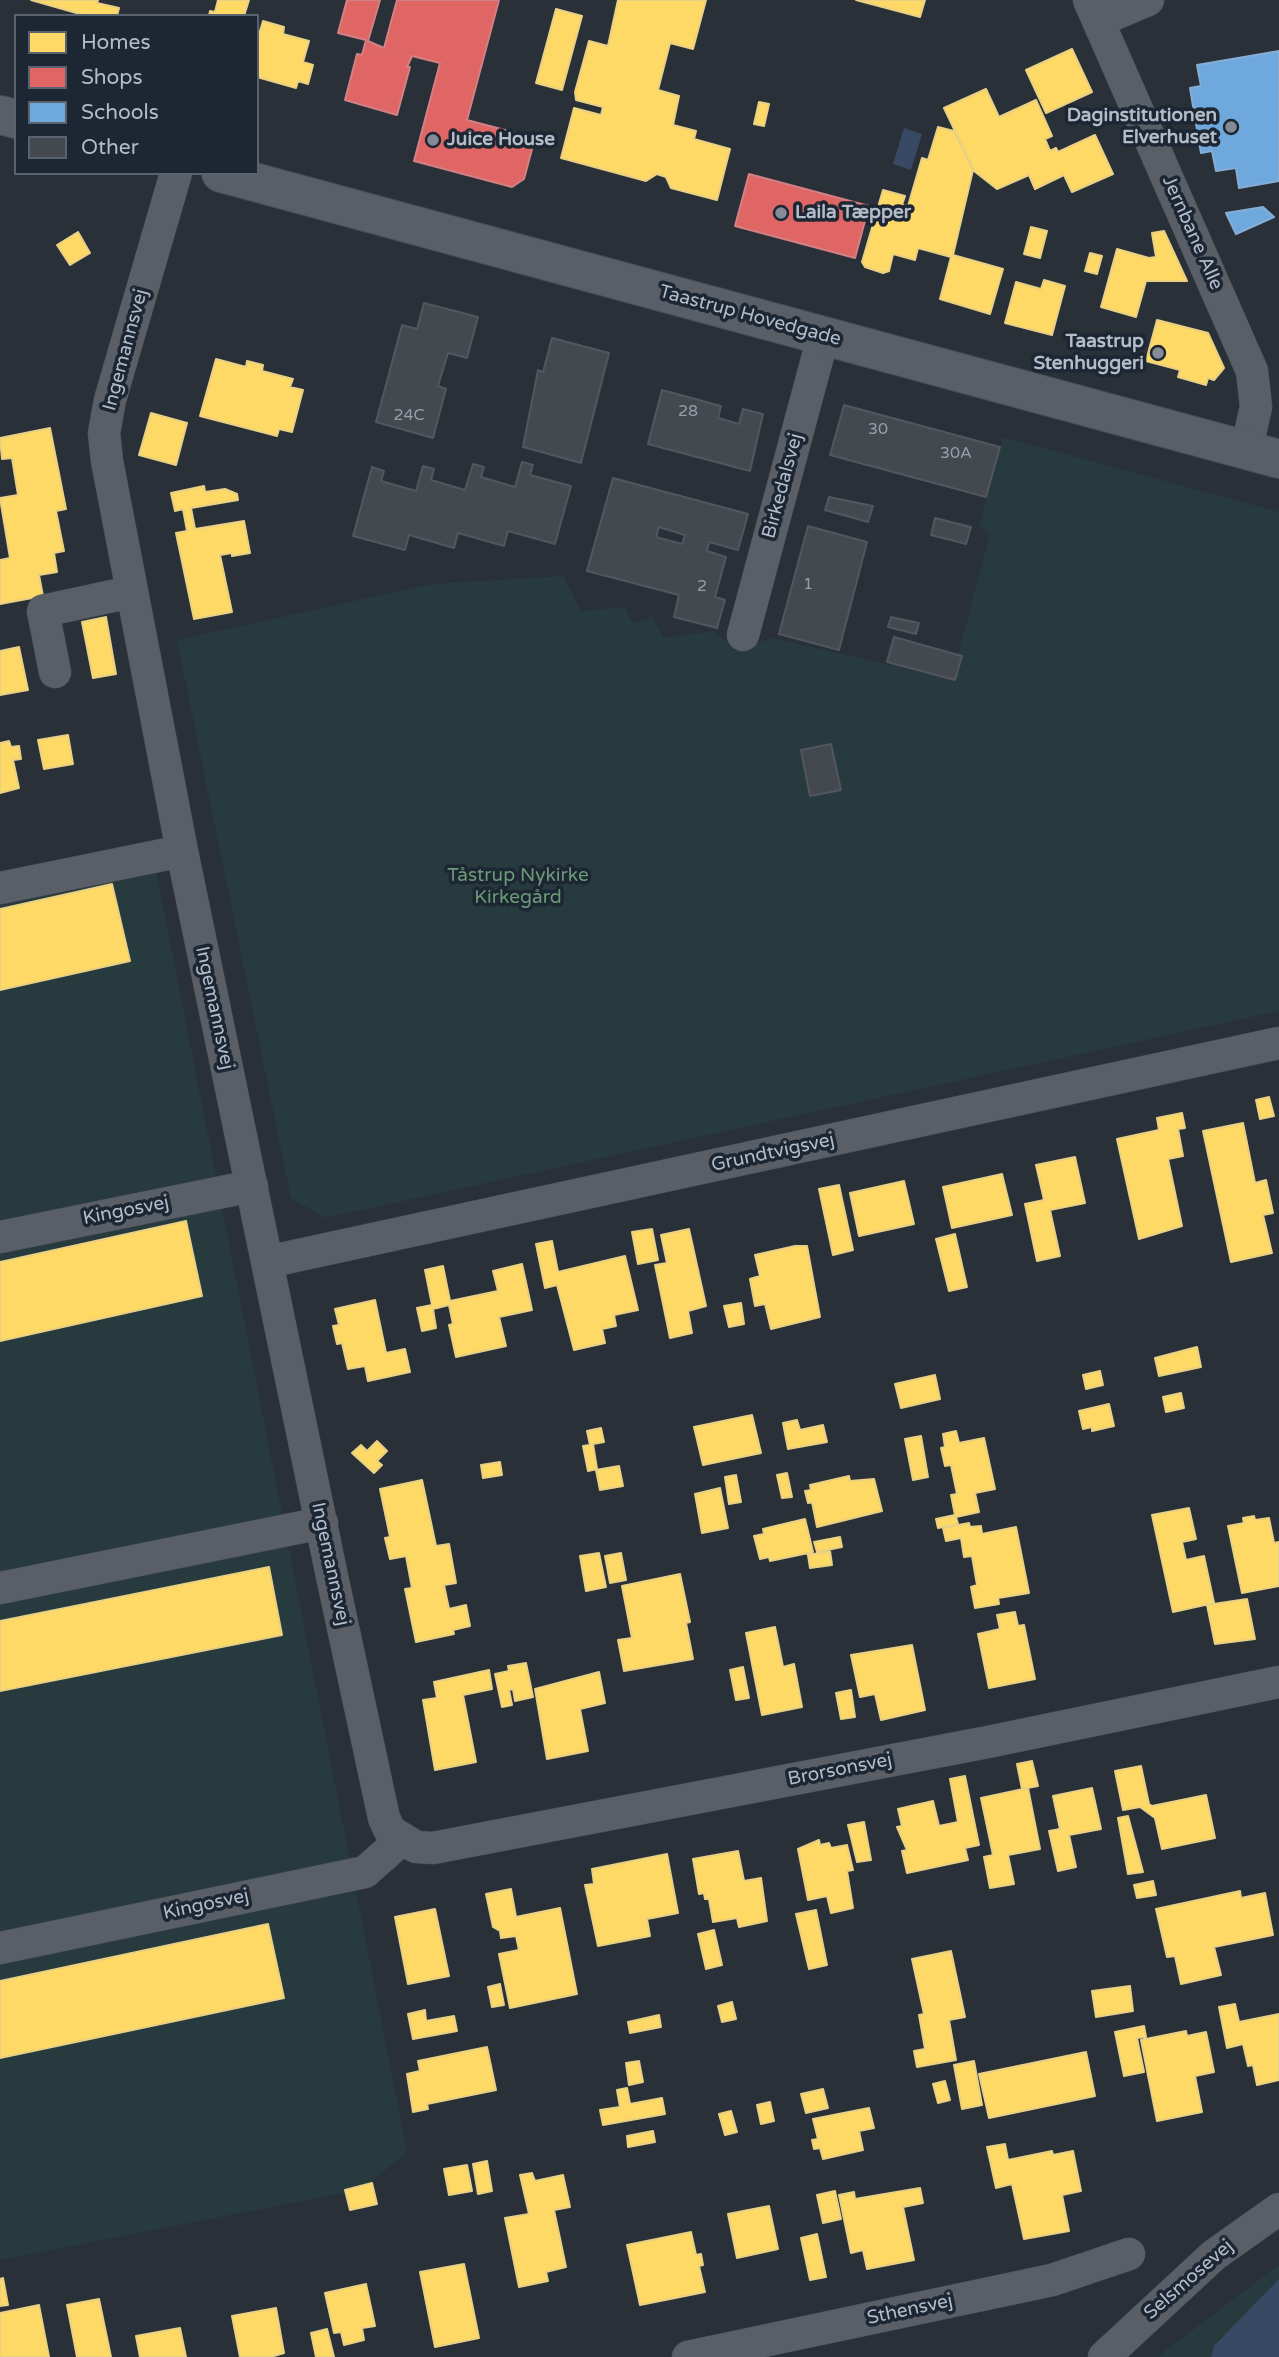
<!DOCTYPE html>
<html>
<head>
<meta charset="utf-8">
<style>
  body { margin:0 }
  #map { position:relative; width:1279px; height:2357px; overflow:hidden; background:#2a3038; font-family:"Varela Round",sans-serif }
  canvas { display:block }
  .legend { position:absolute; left:14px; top:14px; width:245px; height:161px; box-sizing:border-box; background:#1d2633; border:2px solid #59626f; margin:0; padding:9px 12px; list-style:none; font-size:21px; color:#b4bcc9 }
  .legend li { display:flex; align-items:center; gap:14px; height:35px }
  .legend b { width:35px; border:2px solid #59626f }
</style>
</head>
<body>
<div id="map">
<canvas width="1279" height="2357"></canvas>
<ul class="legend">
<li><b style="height:19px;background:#ffd966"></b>Homes</li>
<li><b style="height:19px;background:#e06666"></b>Shops</li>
<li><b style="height:19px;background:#6fa8dc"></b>Schools</li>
<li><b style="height:19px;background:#444950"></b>Other</li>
</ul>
</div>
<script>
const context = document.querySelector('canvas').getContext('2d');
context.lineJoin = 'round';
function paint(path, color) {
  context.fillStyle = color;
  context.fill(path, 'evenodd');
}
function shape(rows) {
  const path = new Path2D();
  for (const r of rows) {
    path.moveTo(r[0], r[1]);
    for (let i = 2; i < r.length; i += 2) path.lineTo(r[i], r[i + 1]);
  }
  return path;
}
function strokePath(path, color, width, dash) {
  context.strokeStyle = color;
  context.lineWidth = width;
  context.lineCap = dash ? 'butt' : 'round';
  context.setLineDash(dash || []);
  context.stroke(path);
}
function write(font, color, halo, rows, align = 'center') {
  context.font = font + ' "Varela Round",sans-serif';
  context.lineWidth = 7;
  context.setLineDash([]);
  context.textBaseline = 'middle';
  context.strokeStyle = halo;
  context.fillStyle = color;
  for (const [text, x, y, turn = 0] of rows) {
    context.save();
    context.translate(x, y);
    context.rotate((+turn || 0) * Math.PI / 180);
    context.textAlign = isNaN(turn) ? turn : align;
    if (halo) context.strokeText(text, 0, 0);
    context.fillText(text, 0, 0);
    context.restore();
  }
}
const green = shape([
  [1003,437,1279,512,1279,1011,325,1218,291,1198,177,640,432,584,563,576,581,611,624,607,633,623,653,617,663,638,714,631,735,650,772,638,952,679,990,533,979,527],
  [155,865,407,2152,363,2189,0,2260,0,898],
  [1279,2265,1279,2357,1159,2357,1165,2351]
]);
const water = shape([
  [904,128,922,134,911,170,893,164],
  [1279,2279,1279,2357,1211,2357,1214,2346]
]);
const homes = shape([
  [31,0,98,0,97,3,119,8,117,16,87,16,31,0],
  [218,0,249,0,244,16,209,16,210,11,215,12,218,0],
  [618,0,706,0,693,49,670,43,658,90,679,96,673,125,696,131,694,139,730,149,717,200,671,188,666,177,657,174,646,181,561,158,574,108,601,115,603,107,576,100,575,92,589,41,608,46,618,0],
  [856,0,925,0,920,17,856,0],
  [556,9,582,16,562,90,536,83,556,9],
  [263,21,284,27,283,34,309,41,303,62,313,65,308,84,298,81,296,88,257,77,257,41,263,21],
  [1072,49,1092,92,1046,113,1026,70,1072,49],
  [986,89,999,117,1036,100,1052,136,1045,139,1050,151,1056,148,1058,152,1095,135,1113,174,1072,192,1064,175,1035,189,1029,175,997,189,974,171,944,108,986,89],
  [759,102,769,104,764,126,754,124,759,102],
  [938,127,954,131,973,170,953,255,1003,269,990,314,940,299,951,257,918,248,915,260,893,254,889,271,883,273,865,267,862,262,883,190,905,196,902,205,908,206,922,158,928,160,938,127],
  [1031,227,1047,231,1040,258,1024,254,1031,227],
  [1164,231,1187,281,1146,281,1136,317,1101,307,1117,249,1149,258,1156,257,1152,233,1164,231],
  [78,232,90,253,70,265,57,245,78,232],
  [1090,253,1102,256,1097,274,1085,271,1090,253],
  [1044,280,1065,286,1052,335,1005,323,1016,282,1041,289,1044,280],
  [1157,320,1208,333,1224,368,1214,380,1208,378,1206,385,1178,377,1180,370,1146,361,1157,320],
  [216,359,246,367,247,361,263,365,262,371,293,379,290,387,303,390,292,432,279,429,277,436,200,416,216,359],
  [151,413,187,423,176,465,139,455,151,413],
  [50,428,66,509,56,511,64,551,54,553,57,572,39,575,43,596,0,604,0,560,10,558,0,498,18,495,12,458,2,459,0,438,50,428],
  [204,486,205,492,225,489,237,494,238,500,191,508,195,529,244,521,250,553,232,556,232,553,220,555,232,612,194,619,176,533,187,531,183,509,175,511,171,493,204,486],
  [106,617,116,674,93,678,82,622,106,617],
  [19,647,28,690,0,695,0,651,19,647],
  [68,735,73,764,44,769,38,740,68,735],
  [9,741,11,747,19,746,21,759,13,760,19,788,0,793,0,743,9,741],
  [112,884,130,961,0,990,0,909,112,884],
  [1269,1097,1274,1116,1260,1119,1256,1100,1269,1097],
  [1182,1113,1185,1128,1178,1129,1183,1156,1168,1159,1182,1226,1139,1239,1117,1139,1159,1130,1157,1118,1182,1113],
  [1243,1123,1255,1183,1266,1180,1273,1213,1263,1215,1272,1253,1231,1262,1203,1131,1243,1123],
  [1075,1157,1085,1203,1050,1210,1060,1256,1037,1261,1025,1204,1044,1200,1036,1165,1075,1157],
  [1002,1174,1012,1215,952,1228,943,1187,1002,1174],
  [904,1181,914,1224,859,1236,850,1193,904,1181],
  [839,1185,853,1250,833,1255,819,1189,839,1185],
  [186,1221,202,1296,0,1341,0,1262,186,1221],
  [652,1229,658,1260,638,1264,632,1232,652,1229],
  [689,1229,706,1306,688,1311,692,1333,670,1338,655,1265,667,1263,661,1235,689,1229],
  [955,1234,967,1287,949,1291,936,1239,955,1234],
  [552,1241,558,1272,625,1256,638,1310,614,1315,616,1326,602,1329,605,1343,574,1350,557,1285,545,1288,536,1244,552,1241],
  [795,1246,807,1246,820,1317,771,1329,765,1304,755,1306,750,1279,760,1276,755,1255,795,1246],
  [522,1264,532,1310,499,1317,506,1346,456,1357,449,1325,453,1324,449,1305,433,1309,436,1328,422,1331,417,1308,432,1305,425,1270,443,1266,450,1301,498,1291,493,1271,522,1264],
  [375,1300,386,1353,405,1349,410,1372,368,1381,365,1366,348,1369,342,1343,337,1344,333,1326,339,1325,335,1309,375,1300],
  [741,1303,744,1324,729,1327,724,1306,741,1303],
  [1197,1347,1201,1367,1159,1376,1155,1358,1197,1347],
  [1100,1371,1103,1385,1086,1389,1083,1375,1100,1371],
  [935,1375,940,1399,901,1408,895,1384,935,1375],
  [1181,1393,1184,1408,1166,1412,1163,1397,1181,1393],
  [1109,1404,1114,1426,1092,1431,1092,1427,1083,1429,1079,1411,1109,1404],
  [752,1415,761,1453,703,1465,694,1427,752,1415],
  [797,1420,800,1430,823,1425,827,1442,788,1449,783,1423,797,1420],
  [601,1428,604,1442,593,1444,597,1469,588,1471,583,1446,590,1445,587,1431,601,1428],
  [956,1431,959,1443,984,1438,995,1489,975,1493,979,1512,956,1517,958,1524,938,1528,936,1519,955,1515,951,1495,957,1494,951,1465,945,1466,941,1448,945,1447,943,1434,956,1431],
  [921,1436,928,1477,913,1480,905,1439,921,1436],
  [377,1441,387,1451,377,1461,382,1465,374,1473,352,1453,361,1445,367,1451,377,1441],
  [500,1462,502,1475,483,1478,481,1465,500,1462],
  [619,1466,623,1486,600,1490,596,1470,619,1466],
  [787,1473,792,1497,782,1498,777,1475,787,1473],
  [736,1475,741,1502,729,1504,725,1477,736,1475],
  [849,1476,850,1481,874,1479,882,1511,817,1527,812,1502,808,1503,805,1491,811,1490,810,1485,849,1476],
  [422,1480,436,1546,449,1544,456,1583,444,1585,449,1609,466,1605,470,1626,453,1630,454,1634,416,1642,405,1589,412,1588,406,1556,390,1559,385,1538,390,1537,380,1489,422,1480],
  [720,1488,728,1528,702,1533,695,1494,720,1488],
  [1189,1508,1196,1539,1182,1542,1186,1560,1204,1556,1214,1603,1173,1612,1152,1515,1189,1508],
  [1254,1516,1255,1520,1269,1518,1274,1543,1279,1542,1279,1586,1242,1593,1228,1526,1244,1523,1243,1518,1254,1516],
  [805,1519,813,1552,770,1561,769,1557,760,1559,754,1536,764,1534,763,1529,805,1519],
  [969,1523,970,1527,981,1526,982,1534,1016,1527,1029,1593,998,1598,999,1604,975,1608,971,1587,977,1585,972,1556,964,1557,961,1538,946,1541,943,1528,969,1523],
  [840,1537,842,1547,817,1552,814,1542,840,1537],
  [830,1551,832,1565,810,1568,808,1555,830,1551],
  [599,1553,606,1587,586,1591,580,1556,599,1553],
  [621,1553,626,1580,610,1583,605,1556,621,1553],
  [269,1567,282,1635,0,1691,0,1621,269,1567],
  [680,1574,690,1622,686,1623,693,1659,624,1671,618,1640,632,1638,622,1586,680,1574],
  [1247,1599,1255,1639,1215,1644,1207,1605,1247,1599],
  [1015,1612,1018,1626,1024,1625,1035,1679,989,1688,978,1634,1000,1629,997,1615,1015,1612],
  [775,1627,783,1667,794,1664,802,1707,762,1715,746,1633,775,1627],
  [912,1645,925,1710,881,1720,875,1694,860,1697,851,1655,912,1645],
  [526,1663,533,1697,515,1701,513,1689,509,1690,512,1705,502,1707,495,1674,509,1671,508,1666,526,1663],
  [743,1667,749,1698,736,1700,730,1670,743,1667],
  [489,1670,492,1689,463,1695,476,1762,435,1770,423,1700,437,1698,434,1682,489,1670],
  [599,1672,605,1703,580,1709,588,1751,547,1759,535,1689,599,1672],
  [851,1690,855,1717,841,1719,836,1693,851,1690],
  [1032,1761,1038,1786,1022,1789,1017,1764,1032,1761],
  [1141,1766,1149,1804,1152,1806,1206,1795,1215,1838,1162,1849,1155,1818,1140,1807,1123,1810,1115,1771,1141,1766],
  [965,1776,979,1845,965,1848,968,1860,907,1873,902,1851,907,1850,897,1827,902,1826,898,1809,933,1801,939,1826,958,1822,950,1779,965,1776],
  [1028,1788,1040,1849,1008,1855,1014,1884,990,1888,984,1857,993,1855,981,1798,1028,1788],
  [1092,1788,1101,1829,1069,1835,1076,1867,1058,1871,1049,1831,1060,1829,1053,1796,1092,1788],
  [1128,1816,1143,1872,1128,1874,1118,1818,1128,1816],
  [864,1822,871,1860,857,1862,848,1825,864,1822],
  [819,1840,820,1845,829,1843,831,1848,847,1845,853,1870,847,1871,853,1908,831,1913,827,1896,808,1900,798,1849,819,1840],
  [738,1851,744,1881,761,1878,767,1921,739,1927,737,1918,713,1922,709,1899,705,1899,704,1893,699,1894,693,1859,738,1851],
  [667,1854,678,1913,647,1919,650,1936,598,1946,585,1885,594,1884,592,1869,667,1854],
  [1153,1881,1156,1895,1137,1898,1134,1885,1153,1881],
  [511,1889,516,1917,560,1908,577,1994,510,2008,499,1954,519,1950,516,1936,501,1938,500,1931,493,1927,486,1894,511,1889],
  [1240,1891,1241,1898,1265,1893,1273,1935,1214,1947,1221,1975,1181,1984,1175,1956,1167,1957,1156,1909,1240,1891],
  [435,1909,449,1976,408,1984,395,1917,435,1909],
  [816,1910,827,1965,809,1969,796,1914,816,1910],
  [268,1924,284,1998,0,2058,0,1981,268,1924],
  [714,1930,722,1965,706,1969,698,1934,714,1930],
  [951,1951,965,2017,949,2020,956,2060,917,2067,914,2051,925,2049,919,2015,924,2014,912,1959,951,1951],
  [500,1984,504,2005,492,2007,488,1987,500,1984],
  [1130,1986,1133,2011,1096,2017,1092,1991,1130,1986],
  [732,2002,736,2019,722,2022,718,2006,732,2002],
  [1235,2004,1239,2022,1279,2014,1279,2080,1257,2085,1253,2065,1248,2066,1243,2044,1227,2048,1219,2007,1235,2004],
  [425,2010,426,2021,454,2016,457,2031,413,2039,408,2014,425,2010],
  [659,2015,661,2027,630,2033,628,2022,659,2015],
  [1144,2026,1146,2037,1137,2038,1144,2072,1124,2076,1115,2032,1144,2026],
  [1186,2031,1187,2036,1206,2032,1214,2072,1195,2076,1202,2112,1157,2121,1141,2040,1186,2031],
  [487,2047,496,2090,427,2104,428,2109,413,2112,407,2074,420,2071,418,2061,487,2047],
  [1086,2052,1095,2096,989,2118,979,2074,1086,2052],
  [639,2061,643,2082,629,2085,626,2063,639,2061],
  [974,2061,982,2105,962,2109,954,2065,974,2061],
  [945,2081,950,2100,938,2103,933,2084,945,2081],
  [627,2088,630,2104,662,2098,665,2114,603,2125,600,2110,620,2107,617,2090,627,2088],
  [823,2089,828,2108,806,2113,801,2094,823,2089],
  [770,2102,774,2121,761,2124,757,2105,770,2102],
  [869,2108,874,2128,859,2131,863,2150,823,2159,820,2148,814,2149,812,2140,818,2139,813,2119,869,2108],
  [731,2111,737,2132,725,2135,719,2114,731,2111],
  [653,2131,655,2142,628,2147,627,2136,653,2131],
  [1005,2144,1008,2160,1052,2151,1053,2155,1073,2151,1081,2191,1062,2195,1069,2231,1024,2239,1012,2184,996,2188,987,2147,1005,2144],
  [487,2161,492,2191,478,2194,473,2164,487,2161],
  [467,2165,472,2191,449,2195,444,2169,467,2165],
  [532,2173,535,2181,563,2175,570,2207,554,2210,566,2267,546,2272,548,2281,519,2287,505,2218,529,2214,520,2175,532,2173],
  [372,2183,377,2204,350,2210,345,2190,372,2183],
  [920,2188,923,2203,903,2207,914,2260,867,2269,863,2250,851,2253,839,2195,854,2192,855,2199,920,2188],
  [835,2191,841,2219,823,2223,817,2195,835,2191],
  [769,2206,778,2249,737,2258,728,2214,769,2206],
  [691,2232,696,2255,701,2254,703,2265,699,2266,705,2292,640,2305,627,2245,691,2232],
  [817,2234,826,2277,810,2280,801,2238,817,2234],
  [464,2264,479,2338,435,2347,420,2272,464,2264],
  [3,2278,8,2305,0,2306,0,2279,3,2278],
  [366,2284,375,2326,362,2328,364,2340,344,2345,341,2332,334,2333,325,2293,366,2284],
  [99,2299,111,2357,77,2357,67,2305,99,2299],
  [39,2305,49,2357,0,2357,0,2313,39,2305],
  [276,2308,284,2353,271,2357,240,2357,232,2316,276,2308],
  [180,2328,186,2357,140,2357,136,2336,180,2328],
  [327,2329,334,2357,316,2357,311,2333,327,2329]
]);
const shops = shape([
  [347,0,380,0,368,41,384,48,397,0,499,0,467,120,535,138,524,179,512,187,414,161,440,63,412,56,407,67,410,67,397,115,345,100,357,54,362,55,366,40,338,33,347,0],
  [749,174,869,206,855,258,735,226,749,174]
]);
const schools = shape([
  [1279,51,1279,181,1239,188,1236,168,1216,171,1212,151,1201,153,1190,88,1201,86,1197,65,1279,51],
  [1263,207,1274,217,1236,234,1226,213,1263,207]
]);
const building = shape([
  [424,303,478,317,467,358,448,353,438,386,446,389,433,438,376,422,402,325,417,329,424,303],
  [552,338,609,353,581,463,523,447,538,370,543,372,552,338],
  [662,390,721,406,718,418,739,424,743,409,763,414,750,471,648,444,662,390],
  [844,405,1000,447,986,497,830,455,844,405],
  [522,462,533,465,530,475,571,486,555,544,508,531,504,546,458,533,454,548,409,535,405,550,353,536,372,467,384,471,381,481,416,491,423,466,434,469,431,480,465,490,473,464,484,467,481,477,515,487,522,462],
  [613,478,748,514,738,550,709,542,707,551,726,557,715,597,725,600,717,628,674,617,679,595,587,571,613,478],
  [659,527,685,535,682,544,656,537,659,527],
  [829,497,873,506,868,522,825,510,829,497],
  [935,518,971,527,966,544,931,535,935,518],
  [808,526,867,542,839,650,779,634,808,526],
  [891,617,919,623,916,634,888,627,891,617],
  [894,637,962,656,955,680,887,662,894,637],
  [831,744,841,790,810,796,801,750,831,744]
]);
const minor = shape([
  [1089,0,1252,371,1256,407,1246,451],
  [1098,21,1148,0],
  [176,173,110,400,104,433,107,461,182,851,333,1581,384,1818,390,1831,416,1847,433,1848,988,1742,1279,1682],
  [743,635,823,337],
  [55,672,43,611,131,592],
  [0,888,182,851],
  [0,1237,252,1186],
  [267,1262,1279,1043],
  [0,1588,322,1523],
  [0,1948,365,1872,401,1840],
  [688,2357,1052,2280,1129,2254],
  [1104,2357,1214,2255,1279,2209]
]);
const tertiary = shape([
  [0,115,16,119],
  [221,173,1279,459]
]);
const markers = [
  [1231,127,7,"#848b96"],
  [433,140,7,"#848b96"],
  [781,213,7,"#848b96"],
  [1158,353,7,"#848b96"]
];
const numberNames = [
  ["28",688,412],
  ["24C",409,416],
  ["30",878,430],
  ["30A",956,454],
  ["1",808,585],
  ["2",702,587]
];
const poiNames = [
  ["Daginstitutionen",1217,116],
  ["Elverhuset",1217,138],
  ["Juice House",447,140,"left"],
  ["Laila Tæpper",795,213,"left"],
  ["Taastrup",1144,342],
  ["Stenhuggeri",1144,364]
];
const streetNames = [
  ["Jernbane Alle",1192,233,66],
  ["Taastrup Hovedgade",750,316,15],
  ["Ingemannsvej",126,350,-75],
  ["Birkedalsvej",783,486,-75],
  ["Ingemannsvej",214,1008,78],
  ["Grundtvigsvej",773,1153,-12],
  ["Kingosvej",126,1211,-11],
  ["Ingemannsvej",330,1564,78],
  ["Brorsonsvej",840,1770,-11],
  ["Kingosvej",206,1905,-12],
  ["Selsmosevej",1189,2280,-41],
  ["Sthensvej",910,2310,-12]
];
const parkNames = [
  ["Tåstrup Nykirke",518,876],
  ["Kirkegård",518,898]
];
paint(green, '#273a3e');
paint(water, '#384963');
paint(homes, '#ffd966');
strokePath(homes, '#e8d084', 2);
paint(shops, '#e06666');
strokePath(shops, '#d38084', 2);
paint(schools, '#6fa8dc');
strokePath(schools, '#84aed6', 2);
paint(building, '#444950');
strokePath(building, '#52575f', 2);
strokePath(minor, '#484c53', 33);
strokePath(tertiary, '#484c53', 40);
strokePath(minor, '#5a5e66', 32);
strokePath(tertiary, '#5a5e66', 38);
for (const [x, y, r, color] of markers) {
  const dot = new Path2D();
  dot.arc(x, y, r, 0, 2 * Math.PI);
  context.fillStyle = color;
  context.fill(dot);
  strokePath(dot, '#1d2633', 2.5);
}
write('16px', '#989fab', null, numberNames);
write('bold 19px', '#b4bcc9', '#1d2633', poiNames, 'right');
write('19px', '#b4bcc9', '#1d2633', streetNames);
write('19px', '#6b9a76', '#1d2633', parkNames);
</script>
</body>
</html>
